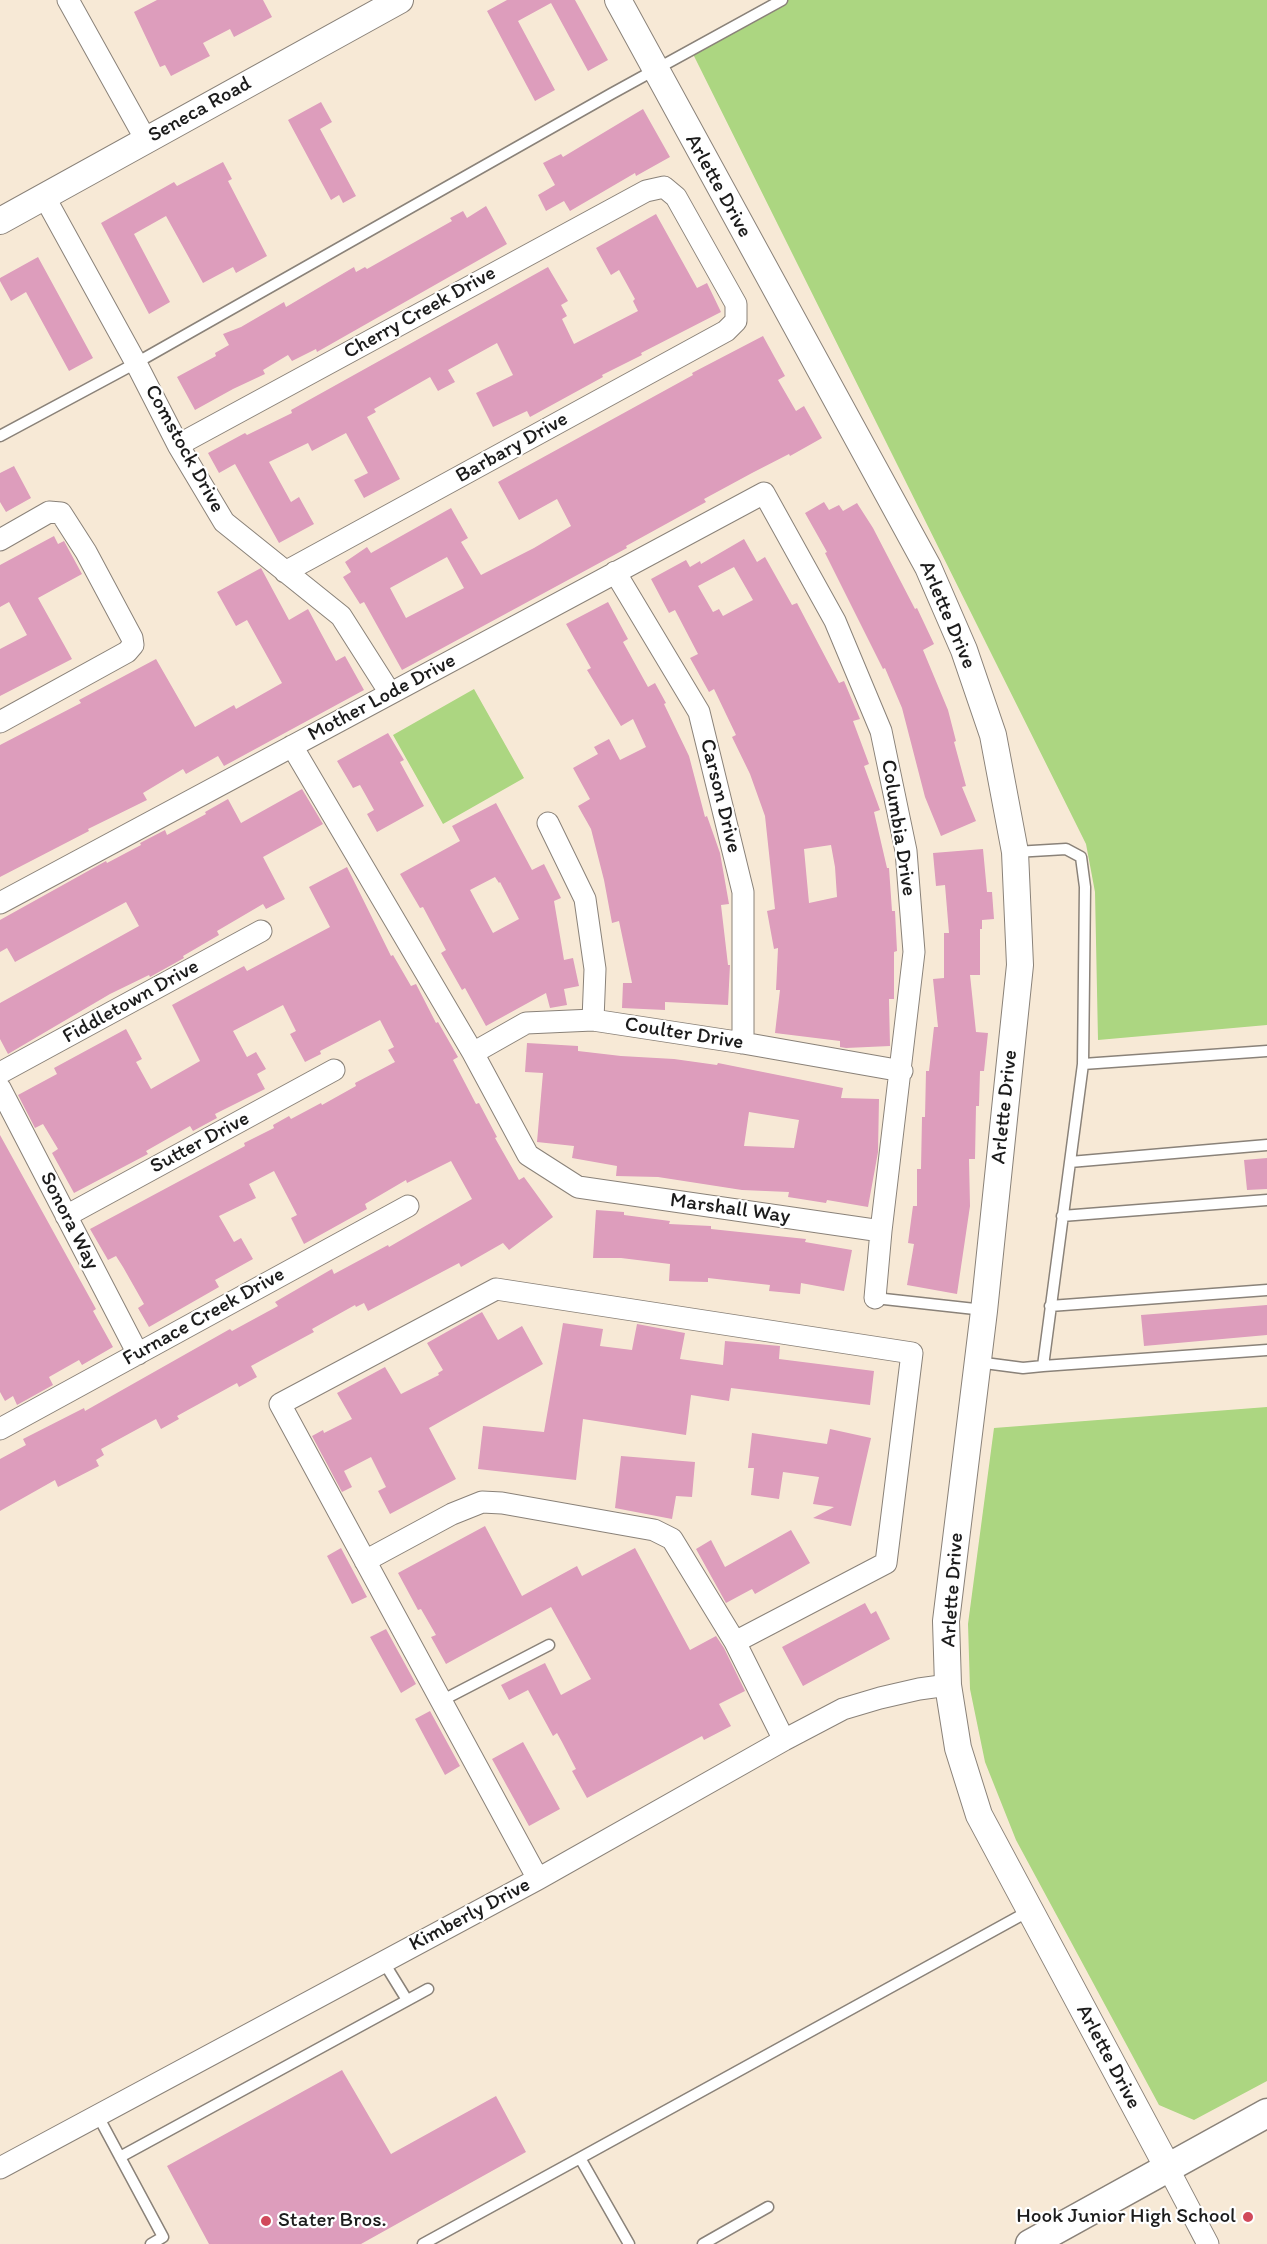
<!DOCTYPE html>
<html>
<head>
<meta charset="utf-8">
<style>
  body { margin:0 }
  canvas { display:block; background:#f7e9d6 }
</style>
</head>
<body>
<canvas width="1267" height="2244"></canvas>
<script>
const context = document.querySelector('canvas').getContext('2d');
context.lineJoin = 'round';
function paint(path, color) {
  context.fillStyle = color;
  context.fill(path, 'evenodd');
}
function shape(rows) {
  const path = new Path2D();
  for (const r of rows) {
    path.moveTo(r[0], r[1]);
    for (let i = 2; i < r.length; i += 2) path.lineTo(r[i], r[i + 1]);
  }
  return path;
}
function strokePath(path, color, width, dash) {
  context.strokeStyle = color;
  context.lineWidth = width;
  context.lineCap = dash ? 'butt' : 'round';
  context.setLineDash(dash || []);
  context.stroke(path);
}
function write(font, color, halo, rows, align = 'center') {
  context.font = font + ' Itim,sans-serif';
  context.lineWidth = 4.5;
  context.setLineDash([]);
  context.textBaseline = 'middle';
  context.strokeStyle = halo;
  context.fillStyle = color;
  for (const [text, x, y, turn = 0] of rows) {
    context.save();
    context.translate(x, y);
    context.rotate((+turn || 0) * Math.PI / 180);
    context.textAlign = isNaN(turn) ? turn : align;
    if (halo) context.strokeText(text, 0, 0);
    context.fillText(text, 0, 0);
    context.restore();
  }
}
const green = shape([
  [787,0,1267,0,1267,1025,1098,1040,1095,892,1086,844,691,50],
  [474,689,524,778,443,824,393,735],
  [1267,1407,1267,2081,1194,2120,1159,2105,1016,1840,985,1762,970,1689,968,1624,994,1428]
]);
const building = shape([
  [157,0,263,0,272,17,234,37,230,29,203,43,210,56,171,76,165,65,160,67,134,12],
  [507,0,575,0,608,60,588,71,551,3,518,21,555,90,535,101,487,11],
  [321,102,332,122,320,129,356,196,343,203,339,195,331,200,288,120],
  [643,109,670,157,636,176,635,173,570,211,564,201,546,211,538,195,555,185,543,163,561,154,563,157],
  [223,162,232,179,228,181,267,256,236,273,233,267,203,283,166,216,134,234,170,302,149,314,101,223,174,182,177,186],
  [486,206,507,244,317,352,316,349,292,361,288,355,263,370,265,374,233,389,195,410,177,377,216,356,215,353,229,345,223,334,241,327,284,302,286,307,354,267,356,272,365,267,367,269,452,221,450,218,463,211,467,218],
  [656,214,697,288,707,283,721,312,641,353,642,355,602,375,603,377,530,417,527,411,493,427,476,393,513,375,497,343,448,370,455,382,438,391,430,377,374,409,376,412,367,417,400,479,364,498,354,480,368,473,346,433,312,451,308,443,269,462,291,502,299,497,314,524,279,543,235,464,219,473,208,453,245,433,247,435,292,413,291,410,548,267,568,301,561,305,567,316,562,319,574,344,638,311,633,301,635,299,619,270,611,275,596,248],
  [38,257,93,358,69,371,26,292,11,301,0,281,0,278],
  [763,336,785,376,778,380,796,411,804,406,822,438,790,456,789,454,752,473,704,499,706,502,626,546,627,548,402,670,364,602,360,604,343,577,351,572,345,562,367,547,371,553,451,508,468,538,461,542,481,575,534,548,571,526,557,499,519,520,498,482,693,375,692,373],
  [447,557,464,588,406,618,390,588],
  [14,466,31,498,6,512,0,502,0,473],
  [824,502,829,510,839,505,843,511,857,503,873,528,915,609,917,608,934,644,923,650,948,710,956,741,954,742,966,786,962,787,976,821,941,836,925,797,902,708,885,668,883,669,825,553,827,552,805,513],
  [54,536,58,544,64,541,82,574,38,598,72,659,0,696,0,649,27,635,9,602,0,607,0,565],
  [744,539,757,562,765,557,792,605,797,603,839,683,844,681,860,719,853,721,869,764,864,766,880,810,874,812,887,868,889,868,892,911,895,911,897,951,894,952,894,999,889,999,890,1046,846,1048,840,1047,840,1041,775,1033,780,990,776,990,778,948,774,949,767,911,775,909,765,816,750,774,732,737,736,735,714,689,709,692,690,658,698,654,675,610,669,613,651,579,686,560,690,567,700,561,701,564],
  [734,567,753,600,723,616,719,609,713,612,698,586],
  [831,845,835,867,837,897,809,903,804,849],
  [261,568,289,620,308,609,336,661,345,656,364,690,224,766,218,756,186,774,183,769,143,793,147,800,88,829,89,831,0,877,0,745,81,703,79,700,156,659,195,727,234,705,236,709,282,683,247,620,236,626,217,592],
  [608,602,628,639,623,642,648,687,655,683,666,703,664,704,689,756,705,817,707,816,720,853,729,904,721,905,728,965,730,965,728,1005,665,1002,665,1010,622,1008,623,983,632,983,619,921,612,923,604,880,591,829,578,806,590,799,573,768,598,754,594,747,609,739,620,760,646,747,633,719,621,726,587,670,591,668,566,624],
  [388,733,404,760,400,762,424,806,377,832,367,814,374,810,360,785,353,788,337,761],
  [302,789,323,824,263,857,285,899,266,909,263,904,217,931,219,935,183,956,184,958,150,977,149,975,110,994,8,1054,0,1039,0,1003,139,926,126,902,15,962,7,948,0,952,0,920,106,861,107,863,141,845,140,843,165,830,167,835,206,814,205,812,228,799,241,823],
  [496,803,532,870,544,864,561,898,554,901,564,960,573,958,579,986,564,989,567,1005,550,1008,546,993,486,1026,465,988,462,990,441,953,446,950,423,907,420,908,400,874,460,841,452,826],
  [495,877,499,883,500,882,519,919,493,933,470,890],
  [983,849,987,892,992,892,994,919,982,920,982,929,980,929,980,975,970,975,976,1032,988,1033,984,1071,980,1071,979,1106,976,1106,975,1159,969,1159,970,1206,957,1294,907,1285,914,1244,908,1243,913,1206,917,1206,917,1169,921,1169,922,1117,925,1117,926,1071,929,1071,934,1027,938,1027,933,979,944,978,944,933,949,933,945,885,936,886,933,853],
  [347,867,391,956,393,955,411,986,416,984,436,1023,438,1022,458,1057,453,1060,476,1104,479,1103,497,1137,495,1138,519,1180,524,1177,553,1217,509,1250,503,1243,461,1267,459,1263,368,1311,364,1303,356,1307,355,1305,312,1329,314,1332,251,1366,257,1377,239,1387,237,1383,177,1416,179,1419,161,1429,156,1419,101,1449,104,1455,96,1460,99,1466,58,1487,55,1480,0,1511,0,1459,26,1445,23,1439,84,1408,85,1411,230,1329,232,1331,278,1306,275,1302,332,1269,334,1274,388,1245,389,1247,472,1199,451,1161,407,1183,406,1180,365,1204,367,1209,304,1244,291,1218,297,1215,274,1171,249,1184,256,1198,219,1216,234,1242,241,1238,253,1259,215,1280,219,1287,149,1327,138,1308,144,1304,123,1267,116,1256,108,1260,90,1229,245,1146,244,1143,274,1128,273,1125,289,1116,291,1119,321,1103,322,1105,356,1086,355,1083,395,1062,388,1050,394,1047,380,1020,320,1051,321,1054,305,1062,290,1034,296,1031,283,1005,233,1031,247,1057,256,1052,266,1069,257,1074,265,1089,215,1114,217,1118,193,1131,190,1126,146,1151,148,1154,74,1193,52,1153,58,1149,43,1124,35,1128,18,1095,57,1074,54,1068,126,1029,142,1059,136,1062,151,1089,200,1061,172,1005,244,966,247,971,330,927,309,887],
  [527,1043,578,1046,578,1051,621,1056,674,1059,717,1065,718,1063,843,1088,841,1098,879,1099,878,1152,868,1207,827,1200,826,1203,788,1197,789,1192,742,1190,658,1177,616,1176,617,1166,572,1158,574,1146,537,1142,543,1073,525,1072],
  [749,1112,799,1120,794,1148,744,1146],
  [0,1135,96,1309,93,1311,113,1347,82,1365,79,1360,49,1377,53,1385,17,1405,13,1396,5,1401,0,1392],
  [1267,1158,1267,1189,1247,1190,1244,1160],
  [596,1210,624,1212,624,1215,670,1221,669,1224,711,1226,711,1229,806,1239,805,1242,852,1250,844,1291,801,1283,800,1294,769,1291,770,1285,708,1278,708,1282,669,1281,670,1264,621,1258,593,1258],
  [1267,1305,1267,1335,1144,1346,1141,1315],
  [482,1312,498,1340,522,1326,543,1364,429,1428,456,1479,390,1514,378,1491,386,1487,371,1457,344,1471,352,1487,342,1492,312,1436,323,1430,324,1433,352,1419,337,1393,385,1367,401,1394,439,1375,438,1373,443,1370,427,1343],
  [563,1323,603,1329,600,1346,632,1350,637,1324,685,1333,680,1359,723,1365,725,1341,780,1346,779,1359,874,1371,870,1405,731,1388,729,1401,691,1395,686,1435,583,1419,576,1480,478,1469,483,1426,544,1432],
  [830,1429,871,1438,851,1526,813,1518,834,1507,813,1504,819,1477,783,1472,779,1499,751,1495,754,1468,748,1468,752,1433,827,1444],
  [621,1456,695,1462,692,1497,676,1496,672,1519,615,1508],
  [485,1526,522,1596,577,1566,582,1576,635,1548,690,1650,716,1636,724,1648,745,1691,719,1704,731,1726,704,1740,702,1736,587,1798,572,1771,576,1769,562,1742,557,1733,553,1736,528,1690,509,1700,501,1685,545,1663,561,1695,591,1679,551,1607,446,1664,431,1637,436,1635,421,1609,418,1610,398,1573],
  [791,1530,810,1563,755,1594,752,1589,726,1603,696,1549,711,1540,725,1567],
  [341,1548,367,1597,352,1604,327,1556],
  [865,1603,871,1614,876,1611,890,1639,803,1686,782,1647],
  [386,1629,416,1684,401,1693,370,1637],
  [430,1711,460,1766,445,1775,415,1719],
  [523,1742,560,1809,529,1826,492,1759],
  [342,2070,391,2154,496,2096,526,2152,361,2244,209,2244,167,2166]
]);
const service = shape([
  [0,436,136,363,611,94,782,0],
  [1015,852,1066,849,1081,857,1085,887,1083,1064,1267,1051],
  [1070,1162,1267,1145],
  [1062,1216,1267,1200],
  [875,1298,984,1310],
  [1050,1306,1267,1290],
  [977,1362,1023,1368,1043,1366,1083,1064],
  [1043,1366,1267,1350],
  [441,1701,549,1645],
  [383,1961,407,2000],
  [98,2116,163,2237,151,2244],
  [120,2157,428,1989],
  [580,2158,1029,1911],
  [423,2244,580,2158,629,2244],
  [703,2244,768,2207]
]);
const minor = shape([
  [68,0,146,140],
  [44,196,136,363,178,445,224,522,341,616,390,693],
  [178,445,646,191,664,187,676,197,736,304,736,321,726,331,285,572],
  [0,540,49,512,61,513,86,552,132,638,133,645,127,652,0,722],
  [615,572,699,712,743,892,743,1043],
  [292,746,473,1053,528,1155,578,1187,881,1231],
  [548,823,585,899,595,969,593,1020],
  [0,903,764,493,835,621,881,731,906,851,914,952,881,1231,875,1298],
  [473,1053,526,1023,593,1020,743,1043,902,1071],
  [0,1073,261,931],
  [0,1088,138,1354],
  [66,1216,334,1070],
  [0,1429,408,1206],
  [365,1561,452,1514,482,1502,502,1503,654,1530,672,1539,735,1642],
  [538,1879,280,1404,496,1289,912,1353,886,1563,735,1642,784,1740],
  [0,2168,538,1879,784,1740,843,1709,880,1698,919,1689,948,1685],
  [1168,2168,1208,2244]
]);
const tertiary = shape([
  [618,0,928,567,964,650,993,735,1015,852,1020,965,984,1311,946,1621,948,1685,958,1748,979,1815,1168,2168],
  [0,221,400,0]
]);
const secondary = shape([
  [1030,2244,1267,2113]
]);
const markers = [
  [1248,2217,6,"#d1495b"],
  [266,2221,6,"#d1495b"]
];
const streetNames = [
  ["Seneca Road",200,110,-29],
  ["Arlette Drive",718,186,61],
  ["Cherry Creek Drive",420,313,-29],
  ["Barbary Drive",512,448,-29],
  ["Comstock Drive",184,449,61],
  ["Arlette Drive",947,615,67],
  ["Mother Lode Drive",382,698,-28],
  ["Carson Drive",720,796,76],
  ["Columbia Drive",898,828,81],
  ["Fiddletown Drive",131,1002,-29],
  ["Coulter Drive",684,1034,9],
  ["Arlette Drive",1005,1107,-84],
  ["Sutter Drive",200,1143,-28],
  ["Marshall Way",730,1209,8],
  ["Sonora Way",69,1221,63],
  ["Furnace Creek Drive",204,1317,-29],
  ["Arlette Drive",953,1590,-86],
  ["Kimberly Drive",470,1915,-28],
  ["Arlette Drive",1108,2057,62]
];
const poiNames = [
  ["Hook Junior High School",1236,2217],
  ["Stater Bros.",278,2221,"left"]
];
paint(green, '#acd681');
paint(building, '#dd9dbc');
strokePath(service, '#8a8279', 13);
strokePath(minor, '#8a8279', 23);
strokePath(tertiary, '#8a8279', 28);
strokePath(secondary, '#8a8279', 31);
strokePath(service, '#fff', 10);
strokePath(minor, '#fff', 21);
strokePath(tertiary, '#fff', 26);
strokePath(secondary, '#fff', 28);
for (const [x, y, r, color] of markers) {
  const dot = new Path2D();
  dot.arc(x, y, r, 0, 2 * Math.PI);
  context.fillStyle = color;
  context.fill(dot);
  strokePath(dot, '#fff', 2);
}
write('21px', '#1c1c1c', '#fff', streetNames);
write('21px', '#1c1c1c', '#fff', poiNames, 'right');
</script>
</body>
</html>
